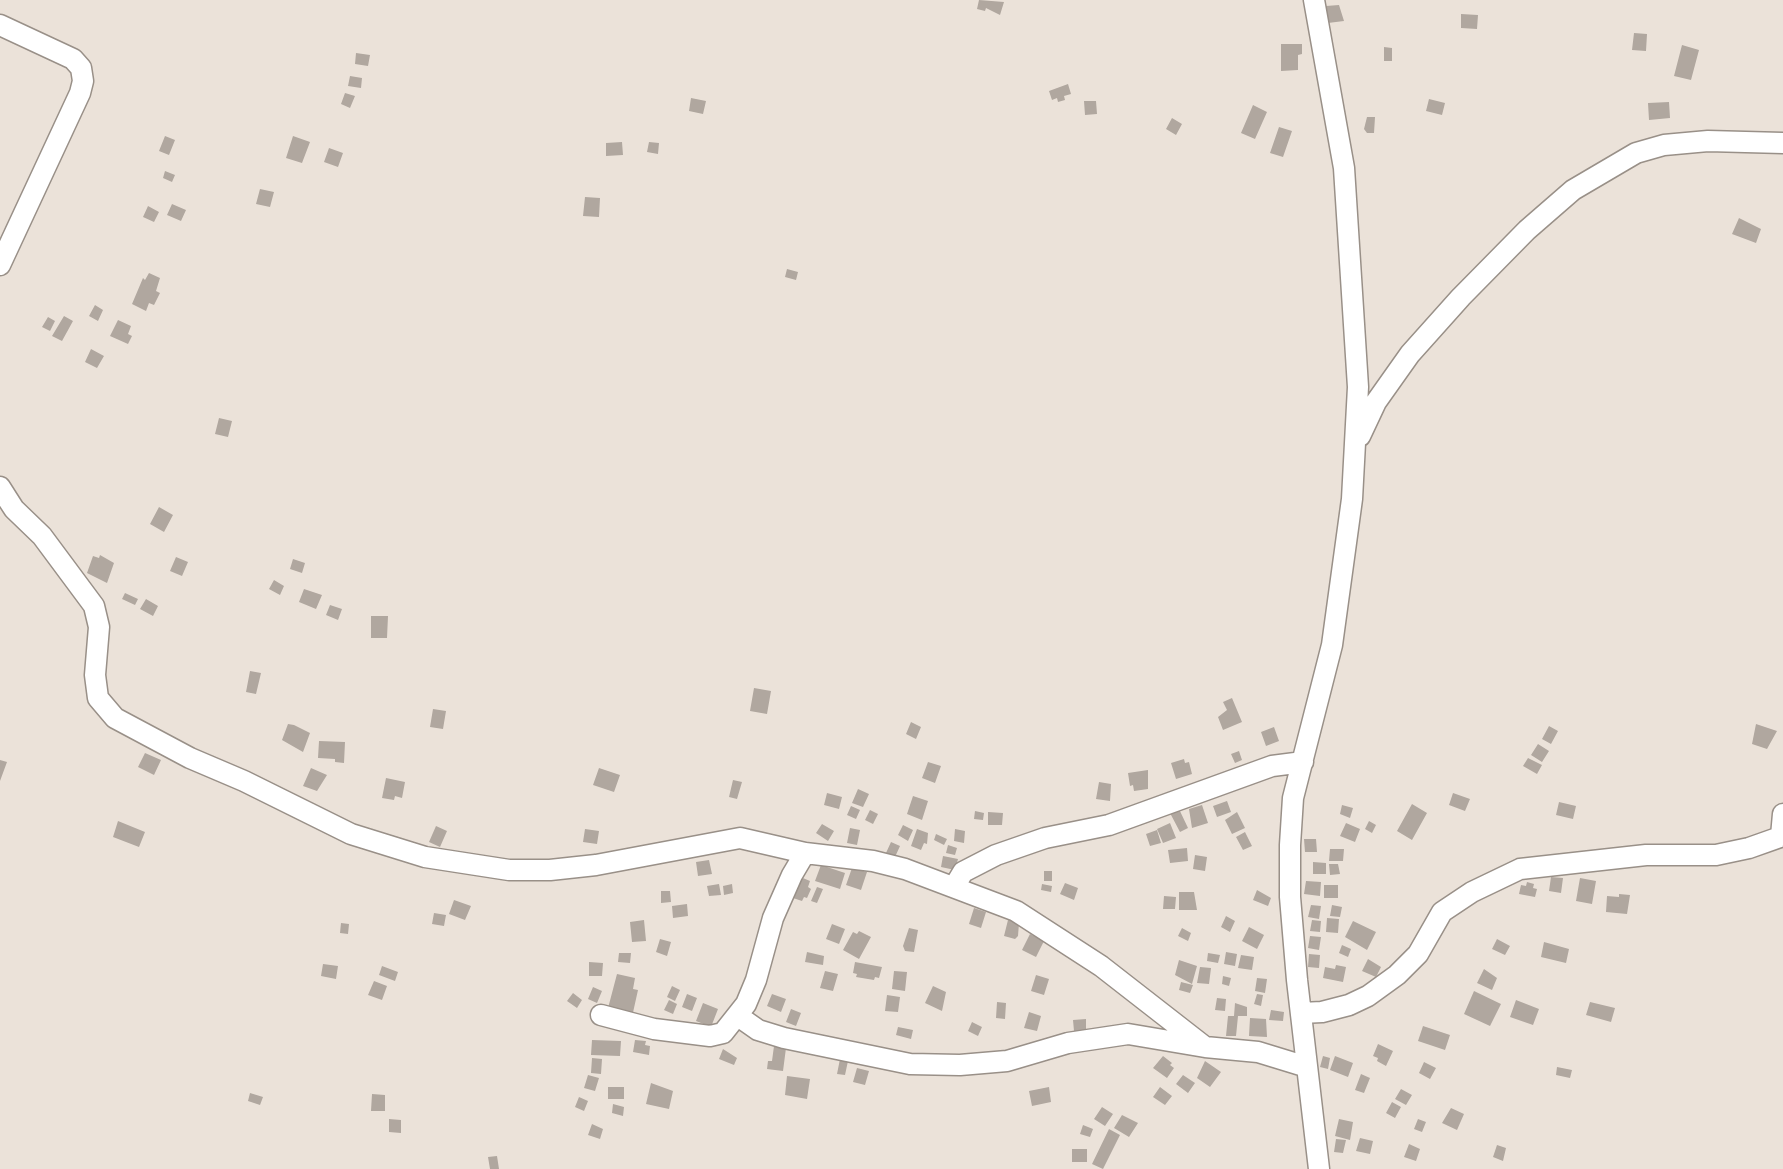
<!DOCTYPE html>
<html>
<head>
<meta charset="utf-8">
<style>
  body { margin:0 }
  canvas { display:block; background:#ebe2d9 }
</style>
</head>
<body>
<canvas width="1783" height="1169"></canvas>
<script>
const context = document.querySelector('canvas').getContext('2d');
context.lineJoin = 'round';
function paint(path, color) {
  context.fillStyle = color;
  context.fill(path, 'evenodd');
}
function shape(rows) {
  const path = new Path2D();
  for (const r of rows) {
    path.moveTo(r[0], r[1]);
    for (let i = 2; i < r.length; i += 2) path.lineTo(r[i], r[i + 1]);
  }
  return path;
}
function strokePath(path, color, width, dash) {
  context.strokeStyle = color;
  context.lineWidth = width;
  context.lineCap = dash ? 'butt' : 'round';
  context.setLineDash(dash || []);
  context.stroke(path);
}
const building = shape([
  [979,0,1004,2,1000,15,986,8,985,11,977,9],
  [1339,5,1344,21,1328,23,1326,6],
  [1461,14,1478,15,1477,29,1461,28],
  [1634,33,1647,34,1646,51,1632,50],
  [1281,44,1302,44,1302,54,1298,55,1298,70,1281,71],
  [1682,45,1699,50,1691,80,1674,76],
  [1384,47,1392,48,1392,61,1384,61],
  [356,53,370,55,368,66,355,64],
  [350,76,362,78,361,88,348,86],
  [1068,84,1071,94,1064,96,1065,100,1058,102,1057,98,1052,100,1049,91],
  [345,93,355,96,350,108,341,104],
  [691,98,706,101,703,114,689,111],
  [1429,99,1445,103,1442,115,1426,111],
  [1084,101,1096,101,1097,114,1085,115],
  [1669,102,1670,118,1649,120,1648,103],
  [1253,105,1267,112,1255,139,1241,133],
  [1367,117,1375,117,1374,133,1367,133,1364,129],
  [1172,118,1182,124,1176,135,1166,129],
  [1279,127,1292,131,1283,157,1270,153],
  [165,136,175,140,169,155,159,151],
  [293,136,310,142,302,163,286,158],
  [622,142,623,155,606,156,606,143],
  [649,142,659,143,658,154,647,152],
  [329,148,343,153,338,167,324,162],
  [165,171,175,175,172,182,163,178],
  [260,189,274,192,270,207,256,204],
  [585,197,600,198,599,217,583,216],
  [172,204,186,210,181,221,167,215],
  [148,206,159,212,154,222,143,217],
  [1739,218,1761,229,1756,243,1732,234],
  [787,269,798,272,796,280,785,277],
  [149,273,160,278,156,291,160,293,154,305,149,303,146,311,132,304,143,278,145,280],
  [95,305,103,310,98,321,89,316],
  [64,316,73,321,62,341,52,336],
  [48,317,55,321,50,331,42,327],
  [118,320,131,326,128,334,132,336,128,344,110,336],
  [91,349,104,356,97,368,85,362],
  [219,418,232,421,228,437,215,434],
  [159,507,173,515,164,532,150,524],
  [100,555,114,563,107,583,87,573,93,556,99,558],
  [176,557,188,562,182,576,170,571],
  [293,559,305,563,302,573,290,569],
  [274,580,284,586,280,595,269,589],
  [304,589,322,595,316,609,299,602],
  [125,593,138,599,135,605,122,599],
  [146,599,158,606,153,616,140,609],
  [330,605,342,609,338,620,326,615],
  [371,616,388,616,387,638,371,638],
  [250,671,261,673,256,694,246,692],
  [754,688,771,691,767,714,750,711],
  [1232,698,1242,722,1223,730,1218,717,1227,710,1223,702],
  [433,709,446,711,443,729,430,727],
  [911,722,921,727,916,739,906,734],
  [288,724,294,725,310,733,303,752,282,740],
  [1756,724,1777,731,1767,749,1752,744],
  [1549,726,1558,731,1551,744,1542,739],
  [1274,727,1279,741,1266,746,1261,732],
  [319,741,345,742,344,763,335,762,335,759,318,758],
  [1538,744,1549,751,1542,762,1531,755],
  [1239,751,1242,760,1235,763,1231,754],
  [145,753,161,760,154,775,138,767],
  [1528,758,1542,765,1537,774,1523,766],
  [1184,759,1185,763,1189,762,1192,774,1176,779,1171,763],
  [0,760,7,762,0,781],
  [928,762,941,766,935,783,922,778],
  [311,768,327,775,317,791,303,786],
  [599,768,620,775,614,792,593,785],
  [1148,770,1148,789,1134,791,1133,785,1130,786,1128,773],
  [386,778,405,782,402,798,395,796,394,800,382,798],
  [733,780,742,782,737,799,729,797],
  [1099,782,1111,784,1110,801,1096,799],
  [858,789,869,794,863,807,852,803],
  [827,793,842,797,839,809,824,805],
  [1453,793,1470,799,1465,811,1449,805],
  [913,796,928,801,922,820,907,814],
  [1227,801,1231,812,1217,817,1213,806],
  [1559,802,1576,806,1573,819,1556,815],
  [1412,804,1427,813,1412,840,1397,831],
  [1202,805,1208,823,1192,828,1189,809],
  [1342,805,1353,808,1350,818,1340,814],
  [851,806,860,810,856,819,847,815],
  [1179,809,1188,828,1180,832,1170,813],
  [870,810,878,814,873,824,865,820],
  [975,811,984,813,983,820,974,819],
  [988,812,1003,813,1002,825,988,825],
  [1237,812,1245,828,1232,834,1225,820],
  [118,821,145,832,139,847,113,837],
  [1369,821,1376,825,1372,833,1365,829],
  [1170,823,1176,838,1163,843,1157,829],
  [1346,823,1360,829,1355,842,1340,836],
  [822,824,834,831,828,841,816,833],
  [903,825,913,830,908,841,898,835],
  [436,826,447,831,440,847,429,842],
  [850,828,860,830,857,845,847,843],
  [585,829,599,831,597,844,583,842],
  [917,829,928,833,927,844,924,843,921,850,911,846],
  [955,829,965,831,964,843,954,841],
  [1157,830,1161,843,1150,846,1146,834],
  [1245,832,1252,846,1243,850,1236,837],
  [936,834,947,839,944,845,934,840],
  [1304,839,1316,839,1317,852,1305,852],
  [891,842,900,846,895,857,886,853],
  [948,845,957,848,955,855,946,853],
  [1187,848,1188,861,1170,863,1168,850],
  [1330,849,1344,849,1343,861,1329,861],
  [1195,855,1207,857,1205,871,1193,869],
  [943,856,958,859,955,870,941,867],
  [709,860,712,874,698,876,696,862],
  [1313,862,1326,863,1326,874,1313,874],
  [1329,864,1338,864,1340,874,1330,875],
  [821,865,845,873,840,889,815,881],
  [852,868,867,872,861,890,846,885],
  [1044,871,1052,871,1052,881,1044,881],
  [798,876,810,881,808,887,811,889,807,898,804,897,802,901,790,897],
  [1551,877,1563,878,1561,893,1549,891],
  [1580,878,1596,881,1592,904,1576,901],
  [1306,881,1321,882,1320,896,1304,894],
  [1527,882,1534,884,1533,888,1537,889,1535,897,1519,894,1521,885,1526,886],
  [1065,883,1078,888,1074,900,1060,894],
  [719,884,721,895,709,896,707,886],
  [732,884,733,893,724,895,723,886],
  [1042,884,1052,886,1051,892,1041,890],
  [1324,885,1338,885,1338,898,1324,898],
  [817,887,823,889,817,903,811,901],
  [1257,890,1271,898,1268,906,1253,900],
  [661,891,670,891,671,902,661,903],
  [1179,892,1194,892,1197,910,1179,910],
  [1619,894,1630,895,1627,914,1606,912,1607,896,1619,897],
  [1164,896,1176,897,1175,909,1163,909],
  [454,900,471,906,465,920,449,914],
  [687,904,688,916,673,918,672,906],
  [1311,905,1321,906,1319,919,1308,917],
  [1332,905,1342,907,1340,917,1330,916],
  [974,908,986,912,981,928,969,924],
  [434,913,446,915,444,926,432,924],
  [1226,916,1235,921,1230,932,1221,927],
  [1327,918,1339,919,1338,933,1326,932],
  [644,920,646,941,632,942,630,922],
  [1008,920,1019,923,1018,936,1015,939,1004,936],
  [1312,920,1321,921,1320,932,1310,931],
  [1353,921,1376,932,1367,950,1345,937],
  [341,923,349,924,348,934,340,933],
  [832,924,845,929,839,944,826,939],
  [1249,927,1264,935,1257,949,1242,941],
  [909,928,918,930,914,952,905,951,903,946],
  [1182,928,1191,933,1188,941,1178,936],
  [859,931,871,937,859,959,843,950,853,932,857,934],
  [1030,934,1044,941,1036,957,1022,950],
  [1310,936,1321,937,1319,950,1308,948],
  [660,939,671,942,667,956,656,952],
  [1497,939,1510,946,1505,955,1492,949],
  [1544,942,1569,949,1566,963,1541,957],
  [1342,945,1351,949,1348,957,1339,953],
  [807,952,824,956,823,965,805,962],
  [1226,952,1237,954,1235,966,1224,964],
  [619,953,631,953,630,963,618,962],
  [1208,953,1220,955,1218,963,1207,961],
  [1309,954,1320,955,1319,968,1308,967],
  [1241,955,1254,957,1252,970,1238,968],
  [1368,959,1381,967,1376,977,1362,971],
  [1179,960,1197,966,1192,984,1175,975],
  [589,962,603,963,602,976,589,976],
  [855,962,882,967,879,978,875,977,874,980,856,977,857,974,853,973],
  [323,964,338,966,336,979,321,976],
  [1336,965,1346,967,1343,982,1323,978,1325,967,1335,969],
  [382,966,398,972,395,981,379,975],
  [1200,967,1211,968,1209,984,1197,983],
  [1484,969,1497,978,1492,990,1477,983],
  [825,971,838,974,833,991,820,988],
  [894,971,907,972,905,991,892,989],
  [617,974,635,978,633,989,638,990,632,1017,607,1012],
  [1036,975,1049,979,1044,995,1031,991],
  [1223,976,1231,978,1229,986,1222,984],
  [1257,978,1267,979,1265,993,1255,991],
  [374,981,387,986,382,1000,368,995],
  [1181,982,1193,985,1190,993,1179,990],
  [672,986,680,990,675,1001,667,997],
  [933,986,946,992,942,1011,925,1003],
  [593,987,602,991,597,1003,588,999],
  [1474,991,1501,1004,1490,1026,1464,1014],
  [573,993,582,1000,577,1008,567,1001],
  [687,994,697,998,692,1011,682,1007],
  [772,994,786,999,781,1012,767,1006],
  [1257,994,1263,995,1261,1006,1254,1004],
  [887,995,900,997,898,1012,885,1011],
  [1217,998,1226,999,1225,1011,1215,1010],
  [669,1000,677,1004,673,1014,664,1010],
  [1516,1000,1539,1009,1533,1025,1510,1017],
  [997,1002,1006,1003,1005,1019,996,1018],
  [1590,1002,1615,1008,1611,1022,1586,1015],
  [703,1003,718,1009,711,1027,696,1021],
  [1235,1003,1247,1007,1247,1016,1238,1016,1236,1036,1226,1036,1228,1016,1234,1016],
  [791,1009,801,1013,796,1026,786,1022],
  [1271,1010,1284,1012,1283,1021,1269,1020],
  [1029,1012,1041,1016,1037,1031,1024,1028],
  [1250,1018,1266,1019,1267,1037,1249,1036],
  [1086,1019,1086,1031,1074,1031,1073,1020],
  [972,1022,982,1027,978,1036,968,1031],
  [1423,1026,1450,1035,1445,1050,1418,1041],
  [898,1027,913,1030,911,1039,896,1035],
  [592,1040,621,1041,620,1056,591,1055],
  [635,1040,646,1041,645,1045,650,1046,649,1055,633,1052],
  [1378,1044,1393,1051,1386,1066,1377,1061,1378,1058,1373,1056],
  [774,1046,786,1048,783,1071,767,1069,768,1061,772,1061],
  [723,1049,737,1058,734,1065,719,1059],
  [1163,1056,1172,1063,1170,1065,1174,1068,1167,1078,1153,1068],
  [1323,1056,1330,1058,1328,1069,1320,1067],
  [1335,1056,1353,1063,1348,1077,1330,1070],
  [592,1058,602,1059,601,1074,591,1073],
  [840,1059,848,1061,845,1075,837,1074],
  [1205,1061,1221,1072,1210,1087,1197,1078],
  [1424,1062,1436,1068,1430,1079,1419,1073],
  [1557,1067,1572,1070,1570,1078,1556,1075],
  [857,1068,869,1071,865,1085,853,1082],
  [1361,1074,1370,1078,1364,1093,1355,1090],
  [588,1075,599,1078,595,1091,584,1088],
  [1183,1075,1195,1083,1188,1093,1176,1084],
  [787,1076,810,1079,807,1099,785,1095],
  [651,1083,673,1091,669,1109,646,1104],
  [608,1087,624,1087,624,1099,608,1099],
  [1049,1087,1051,1102,1032,1106,1029,1091],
  [1160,1087,1172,1096,1165,1105,1153,1097],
  [1401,1089,1412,1095,1406,1105,1395,1099],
  [250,1093,263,1097,260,1105,248,1101],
  [372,1094,385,1095,385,1111,371,1111],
  [579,1097,588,1101,584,1111,575,1107],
  [1392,1102,1401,1107,1395,1118,1386,1113],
  [613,1104,624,1107,623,1116,612,1113],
  [1102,1107,1113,1114,1105,1126,1094,1119],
  [1451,1108,1464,1114,1457,1130,1442,1123],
  [1122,1115,1138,1123,1129,1137,1114,1128],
  [389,1119,401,1120,401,1133,389,1132],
  [1339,1119,1353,1122,1350,1140,1335,1136],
  [1418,1119,1426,1122,1422,1132,1414,1129],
  [592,1124,603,1129,600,1139,588,1135],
  [1083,1125,1093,1129,1090,1137,1080,1134],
  [1109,1129,1120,1135,1103,1169,1092,1164],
  [1360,1138,1373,1141,1370,1154,1356,1151],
  [1336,1139,1346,1140,1343,1153,1334,1152],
  [1409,1144,1420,1149,1416,1161,1404,1157],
  [1497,1145,1506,1148,1503,1161,1493,1157],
  [1072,1149,1087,1149,1087,1162,1072,1162],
  [497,1156,499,1169,490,1169,488,1157]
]);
const minor = shape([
  [1314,0,1344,168,1358,387,1352,499,1332,645,1293,798,1290,845,1290,897,1297,980,1319,1169],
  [0,25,73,59,81,68,83,81,80,93,0,265],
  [1360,436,1376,402,1410,354,1461,297,1527,230,1573,190,1636,153,1664,145,1708,141,1783,143],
  [0,487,14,509,42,536,94,606,99,627,95,675,98,698,115,718,190,758,244,781,351,834,425,857,509,870,550,870,596,865,740,838,805,853,873,861,905,869,1016,911,1101,966,1205,1047],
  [1781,836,1783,814],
  [954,887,963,872,996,855,1045,838,1109,825,1272,766,1303,762],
  [1301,1013,1322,1012,1349,1005,1368,996,1397,975,1418,954,1442,912,1472,892,1520,869,1646,855,1716,855,1749,848,1783,836],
  [601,1015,654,1029,710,1036,723,1033,746,1004,756,980,773,918,792,875,805,853],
  [738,1016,758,1030,784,1038,910,1064,960,1065,1007,1061,1068,1043,1128,1034,1205,1047,1258,1052,1307,1067]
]);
paint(building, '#b0a79f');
strokePath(minor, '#999088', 23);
strokePath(minor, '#fff', 20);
</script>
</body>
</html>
